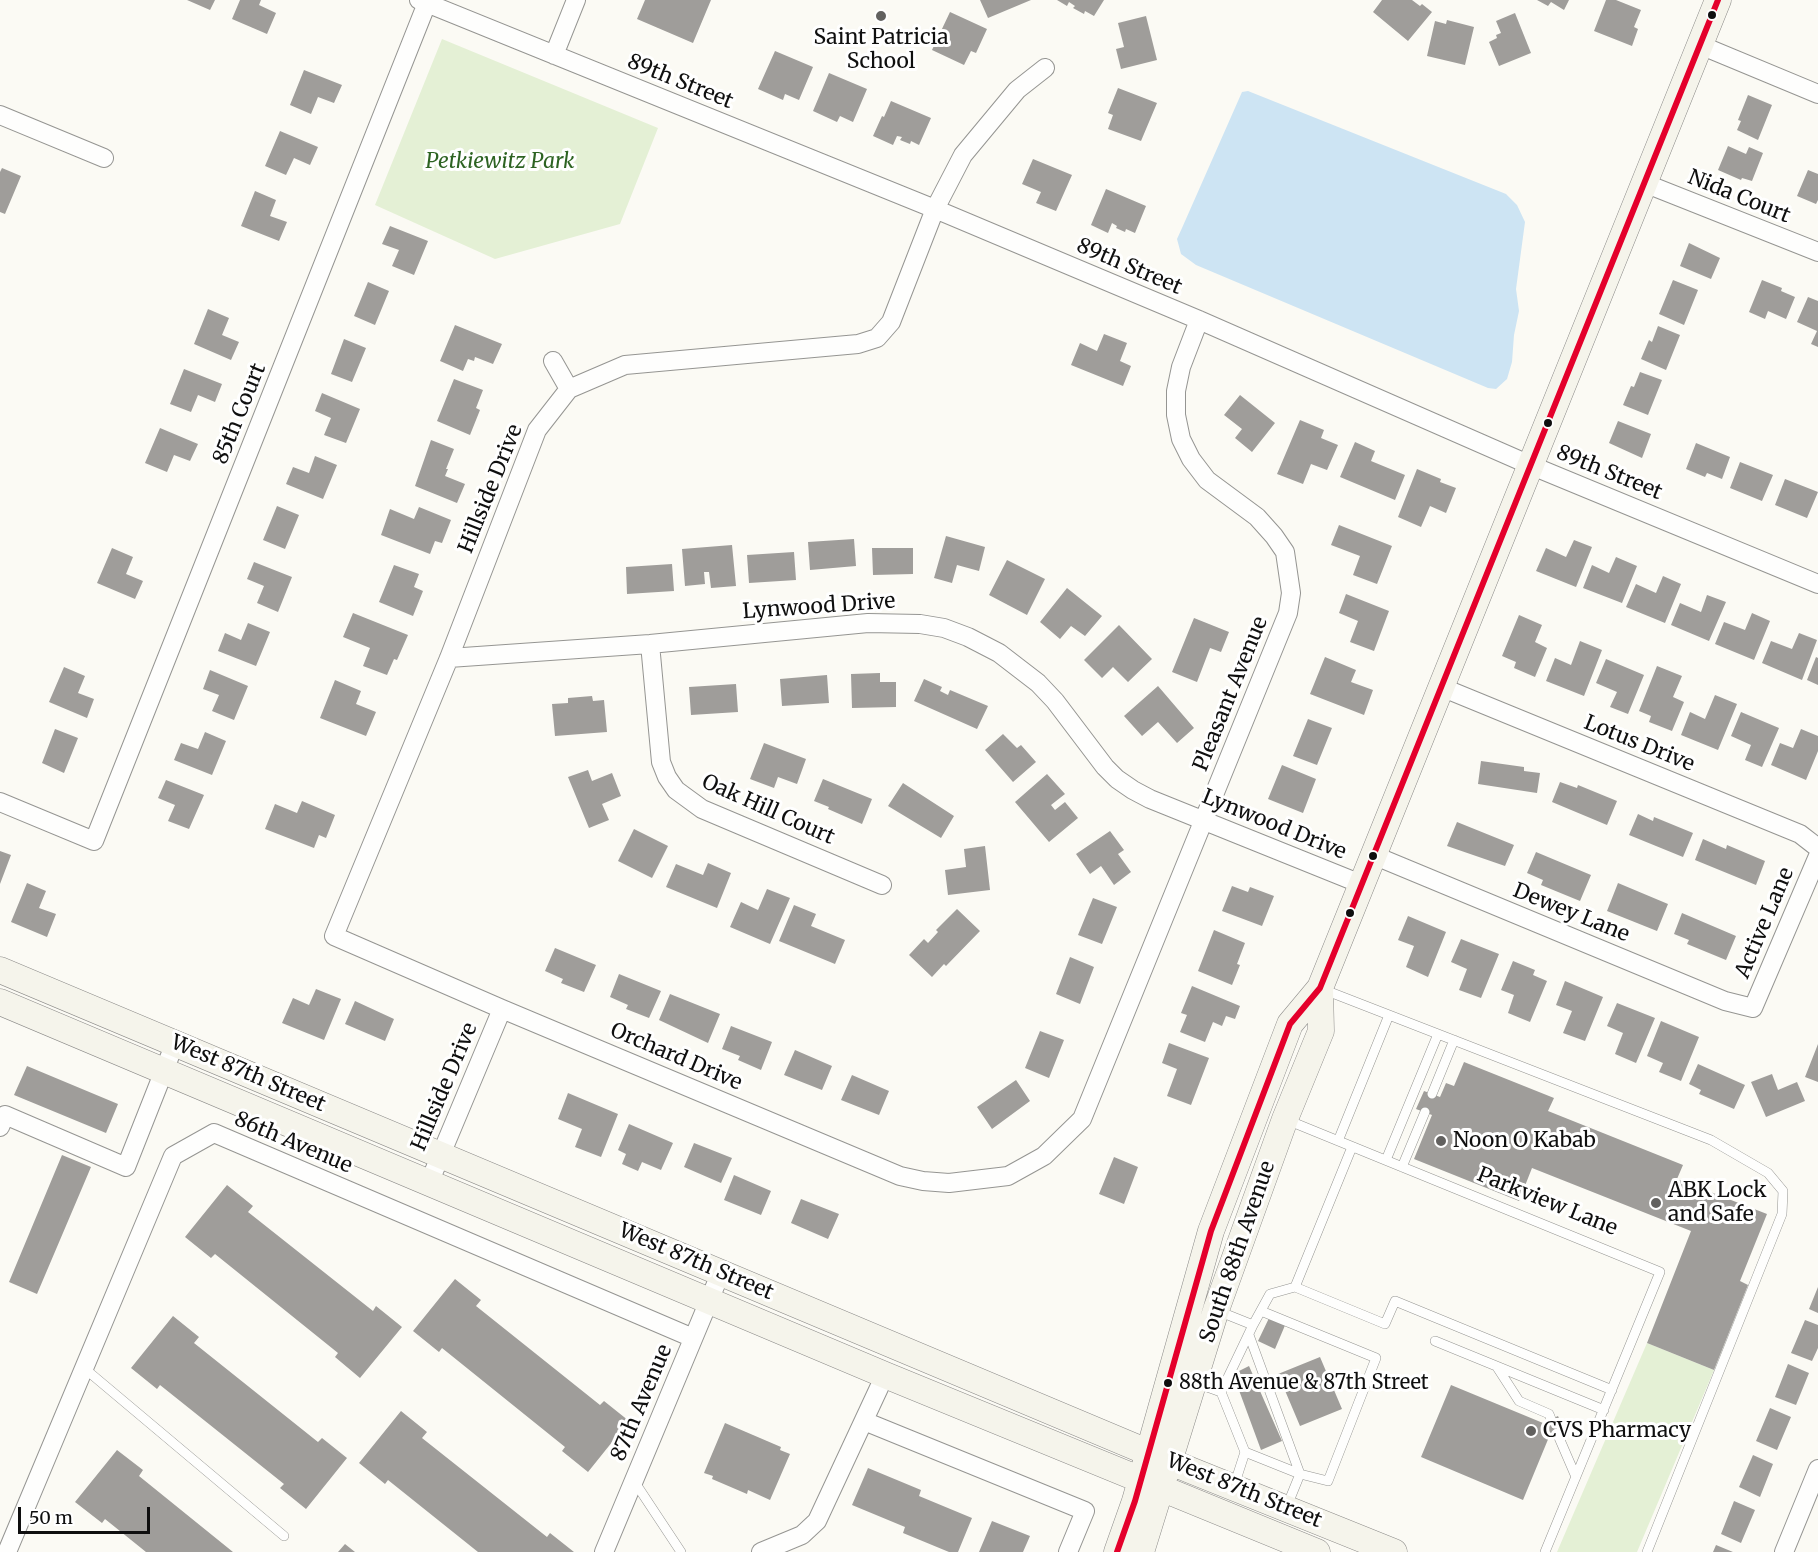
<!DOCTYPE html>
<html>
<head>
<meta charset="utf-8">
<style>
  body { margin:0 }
  #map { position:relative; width:1818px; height:1552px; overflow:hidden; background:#fbfaf4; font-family:Merriweather,serif }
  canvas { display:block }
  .scale { position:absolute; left:18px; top:1507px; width:132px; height:27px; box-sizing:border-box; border:3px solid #0f0f0f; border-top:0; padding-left:8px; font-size:18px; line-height:21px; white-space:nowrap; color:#0f0f0f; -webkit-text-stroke:4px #fff; paint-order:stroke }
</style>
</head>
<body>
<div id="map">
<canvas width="1818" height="1552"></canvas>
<div class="scale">50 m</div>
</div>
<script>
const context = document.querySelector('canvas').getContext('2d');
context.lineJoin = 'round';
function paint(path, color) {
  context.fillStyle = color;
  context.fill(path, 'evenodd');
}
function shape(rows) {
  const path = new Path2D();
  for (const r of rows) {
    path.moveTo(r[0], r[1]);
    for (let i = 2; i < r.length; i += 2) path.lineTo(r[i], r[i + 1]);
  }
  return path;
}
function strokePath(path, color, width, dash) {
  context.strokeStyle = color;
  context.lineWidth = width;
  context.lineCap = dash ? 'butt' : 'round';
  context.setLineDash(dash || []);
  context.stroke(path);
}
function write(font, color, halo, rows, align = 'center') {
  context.font = font + ' Merriweather,serif';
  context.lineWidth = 6;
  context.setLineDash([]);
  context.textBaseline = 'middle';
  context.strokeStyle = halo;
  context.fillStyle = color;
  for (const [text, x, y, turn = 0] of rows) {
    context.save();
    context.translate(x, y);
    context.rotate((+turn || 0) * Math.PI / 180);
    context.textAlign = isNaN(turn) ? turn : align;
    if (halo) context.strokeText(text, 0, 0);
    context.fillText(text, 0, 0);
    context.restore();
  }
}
const green = shape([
  [442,39,658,128,620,224,495,259,375,205],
  [1647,1343,1714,1370,1637,1552,1557,1552]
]);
const water = shape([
  [1248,91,1506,194,1517,205,1525,222,1516,289,1519,311,1514,335,1512,362,1507,379,1496,389,1488,388,1196,265,1181,254,1177,239,1182,228,1242,92]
]);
const building = shape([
  [187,0,215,0,210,10],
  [240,0,261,0,259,5,276,13,267,34,232,19],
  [645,0,711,0,693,43,637,19],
  [980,0,1031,0,988,18],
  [1057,0,1104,0,1094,16,1085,11,1084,14,1073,8,1075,6,1069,2,1067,6],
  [1382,0,1412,0,1420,6,1422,4,1432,12,1408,41,1373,12],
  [1537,0,1569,0,1564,10,1551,2,1548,6],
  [1606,0,1616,0,1641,10,1634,27,1638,29,1632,46,1594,31],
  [950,12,987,29,976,53,971,51,964,65,932,50],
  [1515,13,1531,53,1499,66,1489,42,1497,38,1496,35,1501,33,1496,21],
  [1146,16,1157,60,1121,69,1116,49,1124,47,1118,23],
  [1447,20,1474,27,1465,65,1427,56,1435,21,1446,24],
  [775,51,813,67,799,100,785,94,783,100,758,89],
  [304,70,342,85,334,103,318,97,311,114,290,105],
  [829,73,867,89,853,122,840,116,837,122,813,111],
  [1118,88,1157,103,1141,141,1108,129,1113,115,1108,113],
  [1748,95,1772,105,1758,140,1737,130,1741,121,1738,120],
  [891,101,931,118,919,145,911,141,910,144,900,140,902,137,897,136,893,145,873,136,882,116,884,117],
  [280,131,318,147,310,165,294,158,286,175,265,166],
  [1728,146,1746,154,1749,147,1763,153,1752,181,1742,178,1741,180,1718,170],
  [1033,159,1072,175,1056,211,1036,203,1041,192,1022,184],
  [2,168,21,176,5,214,0,212,0,172],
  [1808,170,1818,174,1818,200,1816,204,1797,196],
  [1106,189,1146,206,1135,233,1126,229,1125,232,1116,228,1117,226,1112,223,1108,233,1091,225],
  [255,191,276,200,270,216,287,222,279,241,241,226],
  [390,226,428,241,414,275,392,266,399,250,382,244],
  [1689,243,1720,258,1711,279,1680,266],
  [1673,280,1698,290,1684,325,1659,314],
  [1762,280,1782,288,1781,291,1795,297,1786,319,1768,311,1765,319,1749,312],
  [368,282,389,291,375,325,354,316],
  [1808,297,1818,301,1818,347,1811,344,1817,331,1797,322],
  [208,309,229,318,222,335,239,342,231,360,194,344],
  [455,325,502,344,493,364,475,357,474,361,468,359,463,371,440,361],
  [1658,326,1680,335,1666,370,1641,359,1649,340,1652,342],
  [1104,334,1127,343,1120,361,1131,366,1123,386,1071,365,1080,343,1097,351],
  [344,339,366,348,352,382,331,374],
  [184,369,222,384,215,402,198,395,191,412,170,404],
  [1640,372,1662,380,1648,415,1623,405,1631,386,1634,387],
  [454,379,483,390,476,408,480,410,470,435,437,421],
  [322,393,360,409,346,443,324,435,331,418,315,411],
  [1240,395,1275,423,1252,452,1235,438,1242,429,1224,415],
  [1300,420,1324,430,1321,438,1338,445,1327,470,1311,464,1303,484,1277,474],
  [1618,421,1651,434,1642,458,1609,443],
  [160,428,198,444,190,461,174,455,167,472,145,463],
  [431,440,454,449,446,469,448,469,445,476,465,484,457,503,415,486],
  [1355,442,1375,451,1371,461,1405,475,1395,500,1340,477],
  [1696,443,1730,457,1722,479,1707,473,1705,477,1686,469],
  [315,456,337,465,323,499,286,484,293,467,309,473],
  [1740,462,1773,475,1762,501,1730,488],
  [1417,469,1441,479,1440,482,1456,488,1446,513,1430,506,1421,527,1398,517],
  [1785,479,1818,492,1807,518,1775,505],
  [277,506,299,515,285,549,263,540],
  [419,507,451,520,442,543,435,541,430,554,381,535,390,509,414,519],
  [1339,525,1392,546,1377,584,1353,575,1360,556,1331,545],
  [946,536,985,547,979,571,957,565,952,583,934,578],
  [854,539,856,566,810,570,808,542],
  [1574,540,1592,547,1576,587,1536,571,1546,548,1566,557],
  [732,545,736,586,711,588,709,572,704,572,705,584,685,586,682,549],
  [112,548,133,557,126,574,143,581,135,599,97,583],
  [872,548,913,548,913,574,873,575],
  [794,552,796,580,749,583,747,555],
  [1616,557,1637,566,1622,603,1583,588,1592,565,1609,573],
  [1007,560,1045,579,1027,615,989,595],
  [254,562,292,577,278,612,257,603,264,586,247,579],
  [672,564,674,591,627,594,626,567],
  [394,565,419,574,414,587,423,591,413,616,379,602],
  [1663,576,1681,584,1665,623,1626,607,1636,584,1656,593],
  [1067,588,1102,616,1085,636,1071,626,1060,639,1040,622],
  [1346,594,1389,611,1374,651,1350,642,1358,621,1339,613],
  [1707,595,1726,602,1709,641,1671,625,1680,603,1701,612],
  [353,613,408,635,397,660,394,659,387,675,363,666,370,648,343,637],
  [1752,613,1770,621,1754,660,1715,644,1724,622,1745,630],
  [1519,615,1542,625,1535,642,1547,648,1535,677,1514,668,1516,662,1502,656],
  [1194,618,1229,632,1221,652,1210,648,1197,682,1172,672],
  [248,623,270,632,256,666,218,651,225,633,241,640],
  [1119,625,1152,659,1128,682,1113,667,1102,678,1084,660],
  [1799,633,1817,640,1802,680,1762,663,1771,641,1792,649],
  [1580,641,1602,650,1584,696,1546,681,1555,658,1571,665],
  [1325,657,1356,670,1351,682,1373,690,1364,715,1310,694],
  [1816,657,1818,658,1818,685,1807,680],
  [1606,659,1644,675,1628,714,1610,707,1617,692,1596,683],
  [1657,666,1682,676,1673,697,1684,702,1672,731,1649,722,1651,716,1639,711],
  [64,667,85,676,78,693,94,699,87,718,49,702],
  [210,670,248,686,234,720,212,711,219,695,203,689],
  [880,673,880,682,896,682,896,707,852,708,851,674],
  [827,675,829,703,782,706,780,679],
  [924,679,942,687,940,691,948,695,950,690,988,706,977,729,914,701],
  [335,680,361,691,356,704,376,712,366,736,320,718],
  [736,684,738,712,691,715,689,687],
  [1158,686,1194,728,1177,743,1158,722,1142,736,1124,716],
  [1715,695,1737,704,1718,750,1681,735,1690,712,1705,719],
  [592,696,593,701,604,700,607,732,555,736,552,704,568,703,568,698],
  [1741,712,1779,728,1762,767,1745,760,1751,745,1731,736],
  [1308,719,1332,728,1317,765,1293,756],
  [55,729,78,738,64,773,42,763],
  [1801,729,1818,736,1818,751,1806,780,1771,765,1780,743,1793,748],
  [205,732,226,741,212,775,174,760,181,743,198,749],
  [1003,734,1017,748,1021,745,1036,762,1013,782,985,750],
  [764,743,806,759,797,784,778,777,774,788,750,779],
  [1481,761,1524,767,1524,771,1540,773,1537,793,1478,784],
  [1282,765,1316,779,1303,813,1268,799],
  [588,770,592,781,612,773,621,796,602,804,609,820,589,828,568,777],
  [1047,774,1065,794,1051,805,1055,810,1065,802,1078,818,1049,842,1015,802],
  [823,779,872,799,862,824,828,809,829,807,814,801],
  [166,780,204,795,189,829,168,821,175,805,158,798],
  [1560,782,1577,788,1578,785,1617,801,1607,825,1552,802],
  [903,783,954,816,941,838,888,806],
  [302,801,335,815,326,838,319,835,314,848,265,829,275,804,297,813],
  [1638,814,1653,821,1654,817,1693,833,1683,857,1629,835],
  [1457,822,1514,845,1505,866,1447,846],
  [634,829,668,846,652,878,618,861],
  [1110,831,1124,850,1118,854,1131,872,1114,885,1101,866,1090,874,1076,854],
  [1703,839,1726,849,1727,845,1765,861,1756,885,1695,860],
  [985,846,990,890,948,895,945,870,966,867,964,849],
  [0,851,11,855,0,884],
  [1536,852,1591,875,1580,901,1541,885,1543,880,1527,873],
  [708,863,731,873,717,908,666,887,676,864,703,875],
  [27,883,46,891,39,908,56,914,47,937,11,922],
  [1618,883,1668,904,1657,931,1607,911],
  [1232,886,1248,892,1250,887,1274,896,1262,926,1222,911],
  [767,889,790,898,770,944,730,927,741,902,758,910],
  [1093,898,1117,907,1102,944,1078,935],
  [794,905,816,914,811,926,845,940,835,964,779,941],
  [957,909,980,931,946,966,944,964,932,977,909,955,924,939,928,943,938,932,936,930],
  [1682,913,1736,936,1726,960,1687,944,1689,940,1674,934],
  [1408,916,1446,932,1428,977,1406,967,1414,946,1398,940],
  [1214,930,1245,943,1237,964,1240,965,1232,985,1198,971],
  [1461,939,1499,954,1481,998,1459,990,1467,969,1451,962],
  [555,948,596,965,584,992,561,983,563,979,545,971],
  [1070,957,1094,967,1080,1004,1056,994],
  [1513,961,1535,970,1533,975,1547,981,1530,1022,1508,1013,1514,995,1501,990],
  [619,974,661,991,649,1018,626,1009,628,1005,610,997],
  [1565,981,1603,997,1585,1041,1563,1033,1572,1011,1556,1005],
  [1192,986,1240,1006,1235,1019,1226,1016,1222,1026,1213,1022,1205,1042,1180,1032,1187,1015,1181,1013],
  [316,989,341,999,324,1040,282,1023,293,998,309,1005],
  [670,994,720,1014,708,1043,659,1020],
  [355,1001,394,1019,385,1041,345,1024],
  [1617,1003,1655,1018,1636,1063,1615,1054,1623,1033,1607,1026],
  [1661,1021,1699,1037,1681,1081,1659,1072,1663,1063,1647,1056],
  [731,1026,772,1042,761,1070,738,1060,740,1056,722,1049],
  [1040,1031,1064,1040,1049,1078,1025,1068],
  [1169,1043,1209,1058,1191,1105,1167,1096,1177,1069,1162,1063],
  [1818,1044,1818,1082,1805,1077],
  [795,1050,832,1066,822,1090,784,1075],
  [1464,1062,1554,1098,1548,1111,1683,1165,1677,1179,1767,1214,1740,1281,1748,1285,1714,1370,1647,1343,1691,1231,1532,1168,1519,1201,1414,1159,1432,1115,1416,1109,1424,1091,1440,1097,1446,1083,1454,1086],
  [1698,1064,1745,1085,1734,1109,1699,1094,1701,1090,1689,1084],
  [27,1066,118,1104,106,1133,14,1095],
  [1772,1074,1778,1090,1797,1082,1805,1101,1766,1117,1751,1082],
  [852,1075,889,1091,879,1115,841,1100],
  [1016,1080,1030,1101,992,1129,977,1107],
  [568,1093,618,1114,601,1157,575,1147,582,1129,558,1119],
  [629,1124,673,1143,661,1170,642,1162,638,1171,622,1164,626,1154,618,1150],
  [694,1143,732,1158,721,1183,684,1167],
  [62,1155,91,1167,37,1294,9,1282],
  [1114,1157,1138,1167,1124,1204,1099,1194],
  [734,1175,771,1191,761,1215,724,1200],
  [227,1185,253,1206,248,1212,373,1311,376,1306,402,1327,360,1378,335,1357,338,1353,215,1254,211,1258,185,1237],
  [801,1199,839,1214,828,1239,791,1223],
  [455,1279,481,1300,476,1306,600,1405,604,1401,629,1421,588,1472,562,1451,565,1447,442,1348,439,1352,413,1331],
  [1818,1287,1818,1313,1809,1309],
  [173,1316,199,1337,194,1343,318,1442,322,1438,347,1458,306,1509,280,1488,284,1484,160,1385,157,1389,131,1368],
  [1270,1316,1286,1323,1275,1349,1258,1341],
  [1805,1320,1818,1325,1818,1348,1812,1361,1791,1353],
  [1320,1357,1342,1409,1300,1426,1278,1374],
  [1788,1364,1809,1373,1796,1405,1775,1397],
  [1249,1366,1282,1441,1261,1450,1233,1374],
  [1451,1385,1543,1423,1558,1416,1564,1431,1549,1437,1523,1500,1421,1457],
  [1770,1408,1791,1417,1777,1450,1756,1441],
  [401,1411,427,1432,422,1438,547,1537,550,1533,574,1552,478,1552,388,1480,385,1484,359,1463],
  [725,1423,781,1447,780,1450,790,1454,770,1500,748,1490,747,1494,712,1479,713,1476,704,1473],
  [117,1450,143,1470,139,1476,233,1552,146,1552,105,1519,102,1523,75,1502],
  [1753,1455,1773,1464,1760,1497,1739,1487],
  [868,1468,921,1490,919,1496,972,1518,958,1552,949,1552,903,1533,905,1527,852,1505],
  [1734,1501,1755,1510,1741,1543,1721,1534],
  [992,1521,1030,1536,1023,1552,979,1552],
  [345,1544,355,1552,338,1552],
  [1716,1545,1733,1552,1713,1552]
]);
const lane = shape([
  [1322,989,1711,1140,1768,1173,1783,1191,1782,1214,1647,1552],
  [1432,1094,1454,1040],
  [1287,1120,1660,1272,1545,1552],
  [1338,1141,1389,1015],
  [1352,1147,1295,1287,1385,1324,1395,1301,1612,1390],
  [1386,1160,1438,1034],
  [1402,1167,1425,1112],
  [1218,1311,1253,1325,1221,1392],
  [1253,1325,1270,1294,1295,1287],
  [1249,1335,1300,1474,1328,1481,1376,1358,1261,1311],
  [1435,1341,1604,1410],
  [1497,1367,1519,1401,1549,1414,1551,1419],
  [84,1368,284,1536],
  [1196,1383,1221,1392,1245,1452],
  [1557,1433,1576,1477],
  [634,1481,681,1552],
  [1234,1486,1245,1452,1300,1474,1287,1506]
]);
const street = shape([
  [419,0,935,209,1199,320,1530,465,1818,584],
  [1700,45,1818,94],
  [554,55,576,0],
  [1045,68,1017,90,963,155,935,209,891,322,877,338,858,344,625,365,569,389,537,430,449,658,334,936,502,1009,900,1176,923,1181,949,1183,1008,1176,1044,1156,1082,1119,1288,613,1291,593,1285,552,1274,536,1257,517,1207,480,1191,459,1181,439,1176,415,1176,391,1181,367,1199,320],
  [0,115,104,158],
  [1644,183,1818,252],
  [553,361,569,389],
  [650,644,661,762,667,777,676,790,702,809,882,885],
  [449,658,650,644,868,623,920,624,944,628,968,637,999,653,1038,683,1055,701,1105,767,1117,779,1133,790,1150,799,1361,884],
  [1441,687,1800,834,1818,848],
  [0,802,94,841,427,3],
  [1373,855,1725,1001,1753,1008,1818,856],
  [0,1127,5,1115,126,1167,175,1043],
  [429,1183,502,1009],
  [864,1421,1085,1511,1068,1552],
  [7,1552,173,1156,214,1133,693,1338],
  [604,1552,721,1272],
  [761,1552,802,1535,817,1521,885,1375],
  [1784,1552,1818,1469]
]);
const secondary = shape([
  [0,970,1190,1470,1394,1552],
  [0,1002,885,1375,1317,1552],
  [1117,1552,1135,1501,1211,1231,1290,1024,1320,988,1718,0],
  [1141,1552,1216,1310,1285,1119,1321,1031,1320,988]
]);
const bus1 = shape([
  [1117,1552,1135,1501,1211,1231,1290,1024,1320,988,1718,0]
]);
const markers = [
  [1712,15,5,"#0f0f0f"],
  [881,16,6,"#62615f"],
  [1548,423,5,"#0f0f0f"],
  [1373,856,5,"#0f0f0f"],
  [1350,913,5,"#0f0f0f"],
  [1441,1141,6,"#62615f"],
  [1656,1203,6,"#62615f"],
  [1168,1383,5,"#0f0f0f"],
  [1531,1431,6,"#62615f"]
];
const busNames = [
  ["88th Avenue & 87th Street",1179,1383]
];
const poiNames = [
  ["Saint Patricia",881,38,"center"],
  ["School",881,62,"center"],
  ["Noon O Kabab",1453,1141],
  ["ABK Lock",1668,1191],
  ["and Safe",1668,1215],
  ["CVS Pharmacy",1543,1431]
];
const streetNames = [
  ["89th Street",680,82,22],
  ["Nida Court",1739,197,22],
  ["89th Street",1129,267,23],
  ["85th Court",240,414,-68],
  ["89th Street",1609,473,22],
  ["Hillside Drive",491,489,-68],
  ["Lynwood Drive",819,607,-4],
  ["Pleasant Avenue",1231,694,-68],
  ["Lotus Drive",1639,744,22],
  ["Oak Hill Court",768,810,24],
  ["Lynwood Drive",1274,825,22],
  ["Dewey Lane",1571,913,22],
  ["Active Lane",1765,923,-67],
  ["Orchard Drive",676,1057,23],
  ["West 87th Street",248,1074,23],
  ["Hillside Drive",445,1087,-67],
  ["86th Avenue",293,1143,23],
  ["Parkview Lane",1547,1202,22],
  ["South 88th Avenue",1238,1252,-71],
  ["West 87th Street",696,1262,23],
  ["87th Avenue",642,1403,-67],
  ["West 87th Street",1244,1491,22]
];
const parkNames = [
  ["Petkiewitz Park",500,162]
];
paint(green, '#e4f0d5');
paint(water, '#cde4f3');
paint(building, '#9f9d9a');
strokePath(lane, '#959592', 10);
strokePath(street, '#959592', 20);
strokePath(secondary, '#8c8b89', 27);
strokePath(lane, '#fefefd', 9);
strokePath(street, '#fefefd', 18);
strokePath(secondary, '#f5f4eb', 26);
strokePath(bus1, '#e4002b', 6);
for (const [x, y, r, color] of markers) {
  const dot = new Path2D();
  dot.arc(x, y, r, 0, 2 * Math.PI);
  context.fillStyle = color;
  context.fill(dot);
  strokePath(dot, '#fff', 2);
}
write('20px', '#0f0f0f', '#fff', busNames, 'left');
write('21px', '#0f0f0f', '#fff', poiNames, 'left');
write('21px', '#0f0f0f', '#fff', streetNames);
write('italic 21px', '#2d6322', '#fff', parkNames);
</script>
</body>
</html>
